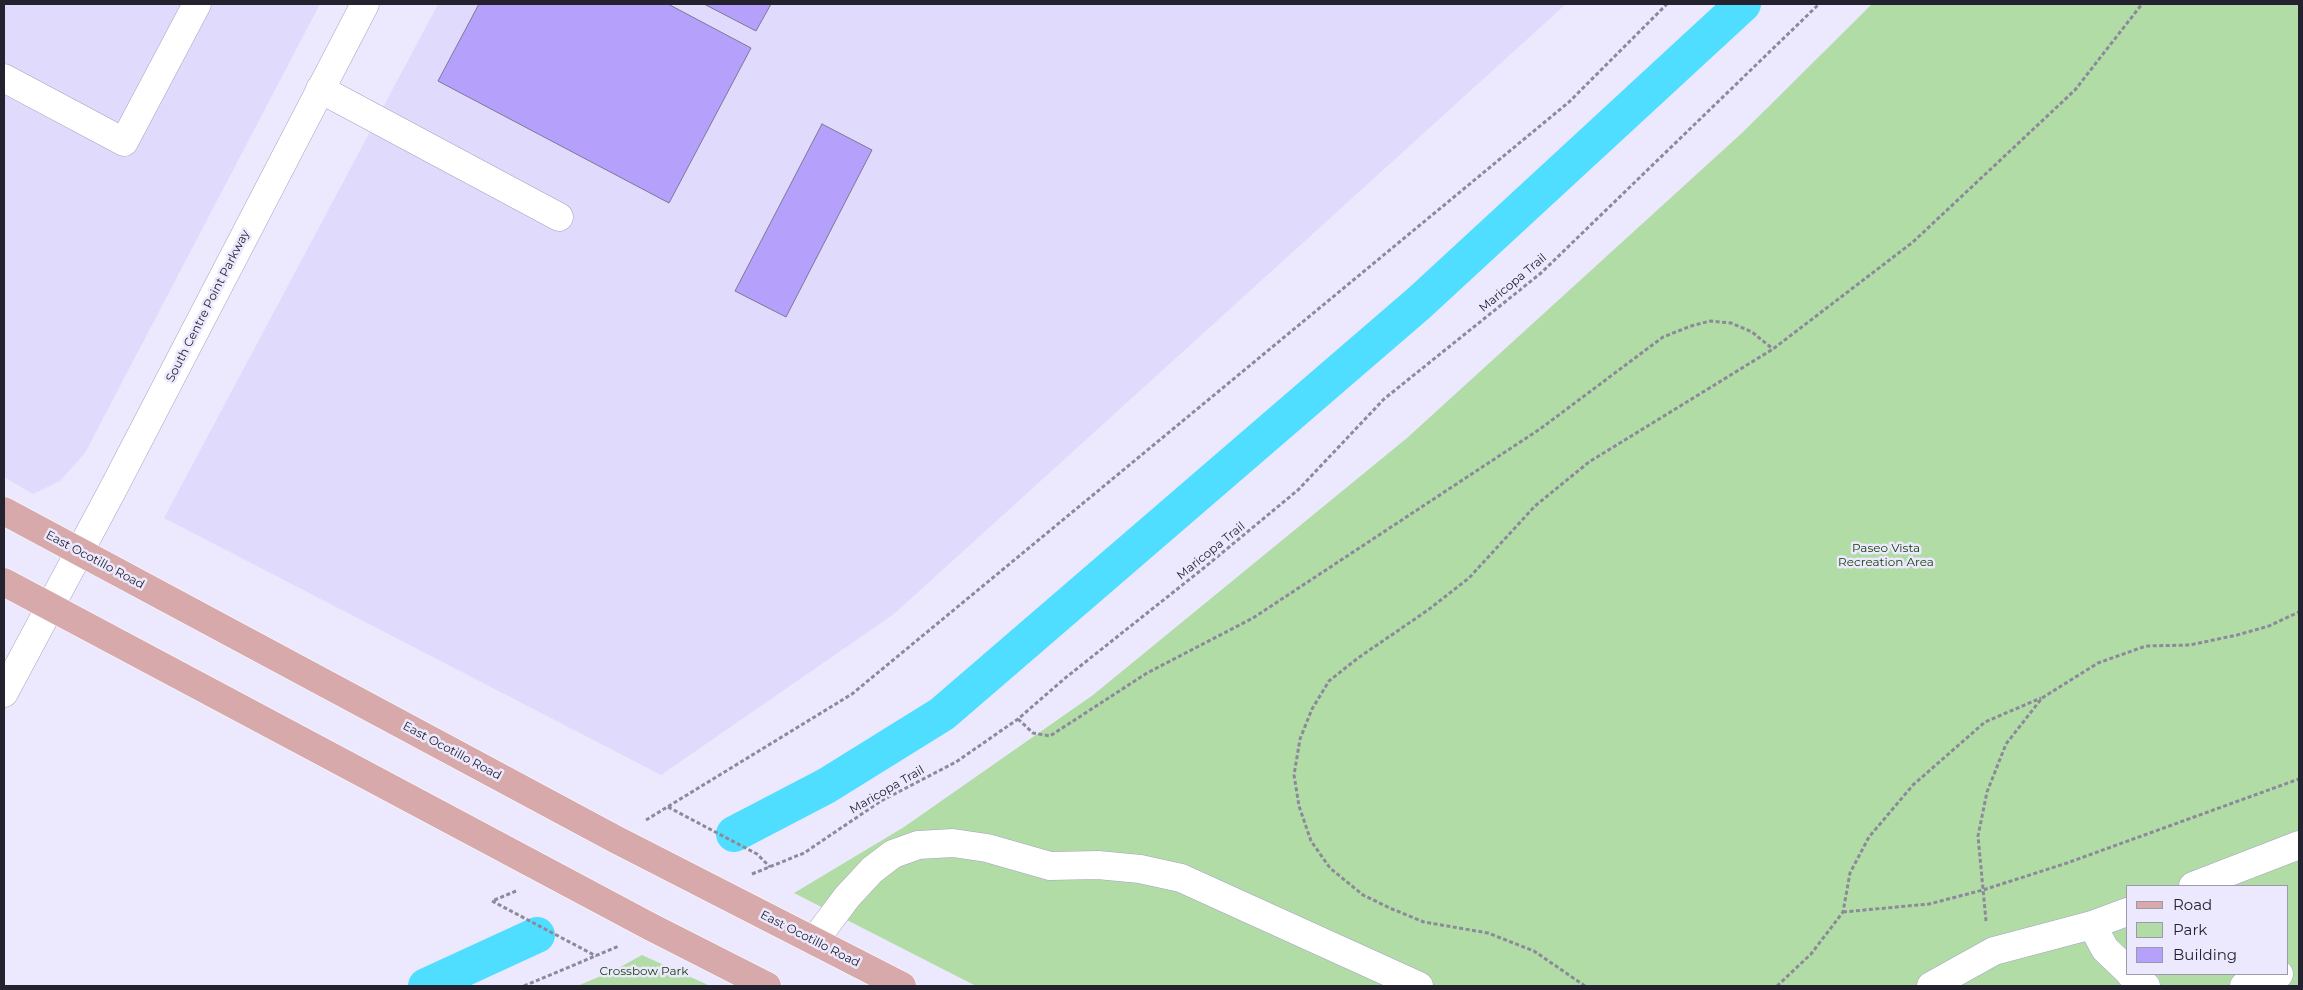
<!DOCTYPE html>
<html>
<head>
<meta charset="utf-8">
<style>
  body { margin:0 }
  #map { position:relative; width:2303px; height:990px; overflow:hidden; background:#ece9fe; font-family:Montserrat,sans-serif }
  canvas { display:block }
  .frame { position:absolute; inset:0; border:5px solid #25222f; pointer-events:none }
  .legend { position:absolute; left:2126px; top:885px; width:162px; height:90px; box-sizing:border-box; background:#ece9fe; border:1px solid #9c99ab; margin:0; padding:6px 9px; list-style:none; font-size:15px; color:#25222f }
  .legend li { display:flex; align-items:center; gap:10px; height:25px }
  .legend b { width:25px; border:1px solid #9c99ab }
</style>
</head>
<body>
<div id="map">
<canvas width="2303" height="990"></canvas>
<div class="frame"></div>
<ul class="legend">
<li><b style="height:6px;background:#d7a9ab"></b>Road</li>
<li><b style="height:14px;background:#b2dca6"></b>Park</li>
<li><b style="height:14px;background:#b5a1fb"></b>Building</li>
</ul>
</div>
<script>
const context = document.querySelector('canvas').getContext('2d');
context.lineJoin = 'round';
function paint(path, color) {
  context.fillStyle = color;
  context.fill(path, 'evenodd');
}
function shape(rows) {
  const path = new Path2D();
  for (const r of rows) {
    path.moveTo(r[0], r[1]);
    for (let i = 2; i < r.length; i += 2) path.lineTo(r[i], r[i + 1]);
  }
  return path;
}
function strokePath(path, color, width, dash) {
  context.strokeStyle = color;
  context.lineWidth = width;
  context.lineCap = dash ? 'butt' : 'round';
  context.setLineDash(dash || []);
  context.stroke(path);
}
function write(font, color, halo, rows, align = 'center') {
  context.font = font + ' Montserrat,sans-serif';
  context.lineWidth = 5;
  context.setLineDash([]);
  context.textBaseline = 'middle';
  context.strokeStyle = halo;
  context.fillStyle = color;
  for (const [text, x, y, turn = 0] of rows) {
    context.save();
    context.translate(x, y);
    context.rotate((+turn || 0) * Math.PI / 180);
    context.textAlign = isNaN(turn) ? turn : align;
    if (halo) context.strokeText(text, 0, 0);
    context.fillText(text, 0, 0);
    context.restore();
  }
}
const built = shape([
  [4,4,320,4,85,453,60,481,33,494,4,477],
  [438,4,1566,4,894,614,661,775,164,518]
]);
const green = shape([
  [1872,4,2299,4,2299,986,976,986,794,893,904,827,1093,695,1407,438,1743,132],
  [2127,886,2287,886,2287,974,2127,974],
  [642,955,706,984,709,986,577,986,613,971]
]);
const canal = shape([
  [734,834,826,786,942,714,1419,303,1743,4],
  [426,986,537,935]
]);
const building = shape([
  [479,4,668,4,751,48,669,203,438,81,479,4],
  [704,4,771,4,756,31,704,4],
  [822,124,872,150,786,317,735,291,822,124]
]);
const path = shape([
  [1018,719,1033,733,1050,736,1147,673,1253,618,1540,429,1663,337,1691,326,1710,321,1731,323,1752,332,1773,349],
  [668,807,757,854,770,867],
  [646,820,852,694,1569,102,1667,4],
  [752,874,804,853,881,801,956,762,1018,719,1064,679,1205,567,1298,490,1384,399,1541,273,1819,4],
  [516,891,492,901,596,956],
  [1843,912,1929,904,1983,890,2067,863,2299,779],
  [1986,921,1978,836,1987,792,2006,744,2042,698,2098,663,2146,646,2190,645,2237,635,2269,626,2299,612],
  [524,986,619,946],
  [1585,986,1534,951,1488,933,1424,922,1392,909,1363,895,1330,868,1311,841,1299,806,1294,775,1300,739,1312,709,1329,681,1358,658,1428,610,1469,578,1535,506,1589,462,1773,349,1913,242,2075,90,2142,4],
  [1777,986,1811,954,1843,912,1850,873,1869,837,1913,785,1985,722,2041,698]
]);
const minor = shape([
  [4,78,124,142,197,4],
  [320,89,559,217],
  [4,693,112,491,365,4],
  [2193,886,2299,845],
  [2092,925,2105,949,2127,970],
  [814,941,847,897,872,870,893,854,918,845,953,843,987,848,1050,866,1098,865,1140,869,1181,878,1419,986],
  [2130,974,2146,986],
  [1931,986,1994,951,2092,925,2127,912],
  [2244,986,2279,974]
]);
const major = shape([
  [4,511,615,839,902,986],
  [4,582,651,927,767,986]
]);
const streetNames = [
  ["Maricopa Trail",1513,283,-40],
  ["South Centre Point Parkway",208,306,-63],
  ["Maricopa Trail",1211,551,-39],
  ["East Ocotillo Road",95,560,28],
  ["East Ocotillo Road",452,751,28],
  ["Maricopa Trail",887,790,-30],
  ["East Ocotillo Road",810,939,27]
];
const parkNames = [
  ["Paseo Vista",1886,548],
  ["Recreation Area",1886,562],
  ["Crossbow Park",644,971]
];
paint(built, '#e0dafc');
paint(green, '#b2dca6');
strokePath(canal, '#4fdeff', 36);
paint(building, '#b5a1fb');
strokePath(building, '#7d7797', 1);
strokePath(minor, '#a6a0c2', 29);
strokePath(major, '#fff', 29);
strokePath(path, '#8c899a', 3, [4, 2.5]);
strokePath(minor, '#fff', 28);
strokePath(major, '#d7a9ab', 28);
write('12px', '#25222f', '#ece9fe', streetNames);
write('12px', '#174008', '#ece9fe', parkNames);
</script>
</body>
</html>
